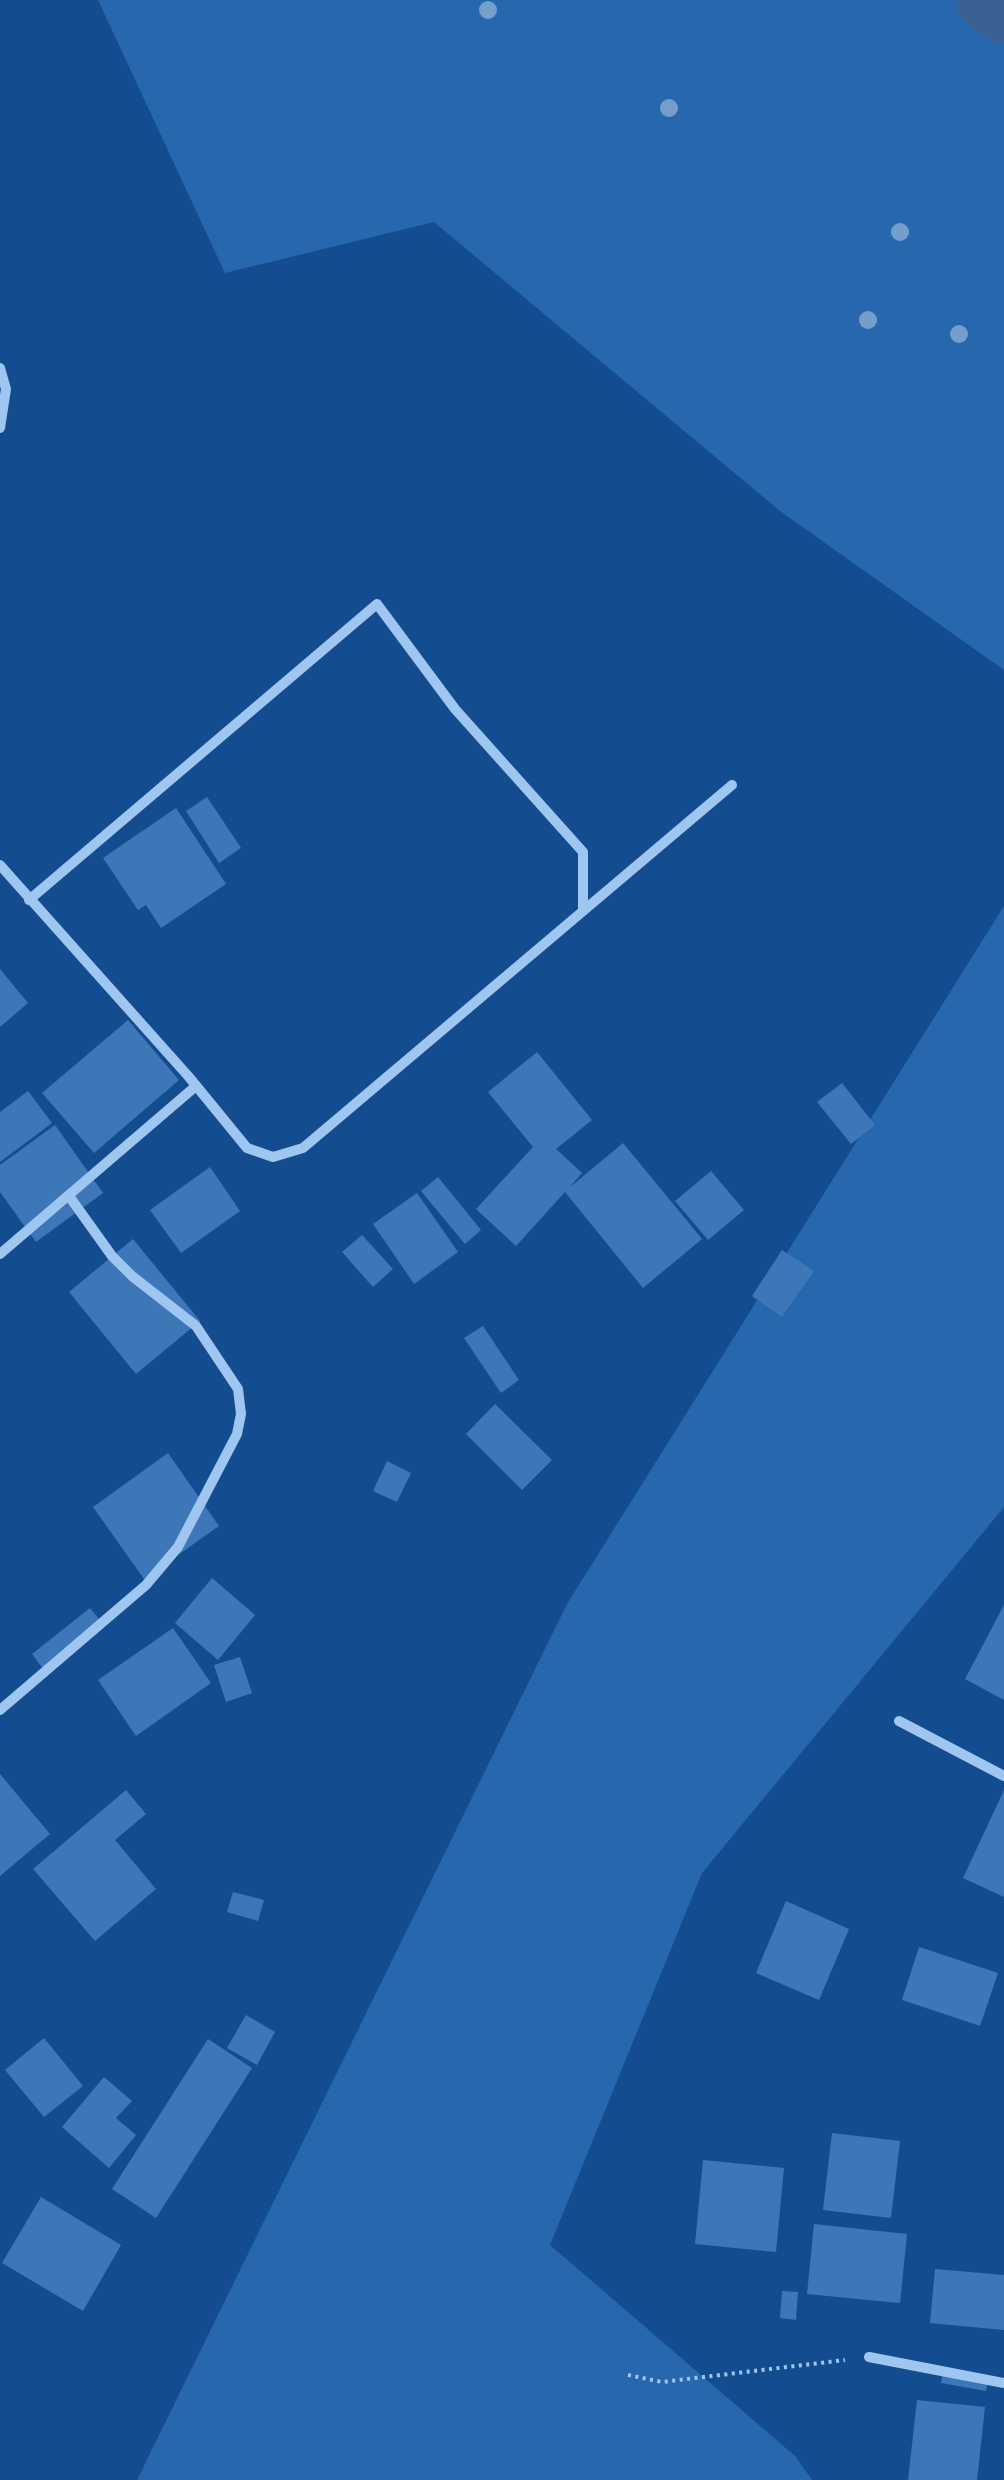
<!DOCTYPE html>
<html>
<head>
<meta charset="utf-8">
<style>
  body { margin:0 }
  canvas { display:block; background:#144d8f }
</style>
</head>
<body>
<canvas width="1004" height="2480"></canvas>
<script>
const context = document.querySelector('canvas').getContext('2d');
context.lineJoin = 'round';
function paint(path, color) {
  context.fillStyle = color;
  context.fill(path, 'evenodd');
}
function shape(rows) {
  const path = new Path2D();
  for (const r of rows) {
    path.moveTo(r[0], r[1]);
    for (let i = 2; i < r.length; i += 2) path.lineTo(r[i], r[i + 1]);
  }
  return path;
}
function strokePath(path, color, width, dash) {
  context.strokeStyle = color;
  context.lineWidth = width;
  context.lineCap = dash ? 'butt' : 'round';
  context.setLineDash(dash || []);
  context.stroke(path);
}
const green = shape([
  [98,0,1004,0,1004,670,780,511,434,222,225,273],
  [1004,906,1004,1507,702,1873,550,2245,795,2456,812,2480,137,2480,567,1604]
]);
const river = shape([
  [990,0,1004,10]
]);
const building = shape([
  [207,797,241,848,219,863,186,811],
  [176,808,226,884,161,928,146,905,138,910,103,858],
  [0,969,28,1003,0,1027],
  [128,1020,179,1080,94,1153,42,1093],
  [537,1052,592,1120,556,1149,582,1173,569,1188,623,1143,702,1239,643,1288,565,1192,516,1246,476,1209,533,1147,488,1092],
  [842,1083,875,1125,851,1144,817,1102],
  [28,1091,52,1123,0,1162,0,1112],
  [55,1125,103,1193,36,1242,0,1192,0,1165],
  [210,1167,240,1211,181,1253,150,1210],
  [711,1171,744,1210,708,1240,675,1201],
  [438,1177,481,1230,465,1244,421,1191],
  [417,1193,458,1252,414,1284,373,1224],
  [362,1235,393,1269,373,1287,342,1252],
  [133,1239,200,1321,136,1374,69,1292],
  [782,1250,814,1271,782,1317,752,1296],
  [483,1326,519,1380,501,1393,464,1338],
  [495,1404,552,1460,522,1490,466,1434],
  [168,1453,219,1526,144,1579,93,1507],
  [387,1461,411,1473,397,1502,373,1491],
  [212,1578,255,1615,218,1660,175,1623],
  [1004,1605,1004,1700,965,1679],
  [90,1608,103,1624,44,1670,32,1654],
  [173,1628,211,1683,136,1736,98,1680],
  [240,1657,252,1693,226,1702,214,1665],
  [0,1774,50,1834,0,1876],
  [126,1790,146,1814,115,1840,156,1889,95,1941,33,1869],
  [1004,1790,1004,1897,963,1878],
  [233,1892,264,1900,258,1921,227,1912],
  [786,1901,849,1929,819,2000,756,1973],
  [919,1947,998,1973,980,2026,902,2000],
  [246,2015,275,2032,257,2065,227,2048],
  [44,2038,83,2086,44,2117,5,2070],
  [208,2039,252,2068,156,2218,112,2189],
  [104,2077,132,2101,116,2118,136,2135,109,2168,62,2127],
  [832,2133,900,2141,891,2218,823,2210],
  [703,2160,784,2168,776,2252,695,2244],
  [41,2197,121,2245,83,2311,2,2263],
  [814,2224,907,2234,900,2303,807,2294],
  [935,2269,1004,2275,1004,2330,930,2323],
  [782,2291,798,2292,796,2320,780,2318],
  [943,2370,988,2378,986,2391,941,2383],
  [917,2400,985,2407,977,2480,908,2480]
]);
const path = shape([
  [628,2375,662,2382,845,2360]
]);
const minor = shape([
  [0,368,6,389,0,428],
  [0,865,189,1077,247,1148,273,1157,303,1148,732,785],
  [29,900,377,604,455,709,583,852,583,911],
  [0,1254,196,1086],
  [0,1710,146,1585,178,1547,237,1434,241,1414,238,1389,196,1326,132,1276,112,1256,69,1196],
  [899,1721,1004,1776],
  [869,2357,1004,2383]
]);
const trees = [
  [488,10],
  [669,108],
  [900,232],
  [868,320],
  [959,334]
];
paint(green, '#2667ae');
strokePath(river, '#396292', 66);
paint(building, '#3d77b8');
strokePath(path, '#9fc6f1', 4, [3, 4.5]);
strokePath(minor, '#9fc6f1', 10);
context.fillStyle = '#769ecb';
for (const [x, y] of trees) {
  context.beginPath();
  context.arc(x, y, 9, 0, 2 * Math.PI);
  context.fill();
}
</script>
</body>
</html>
